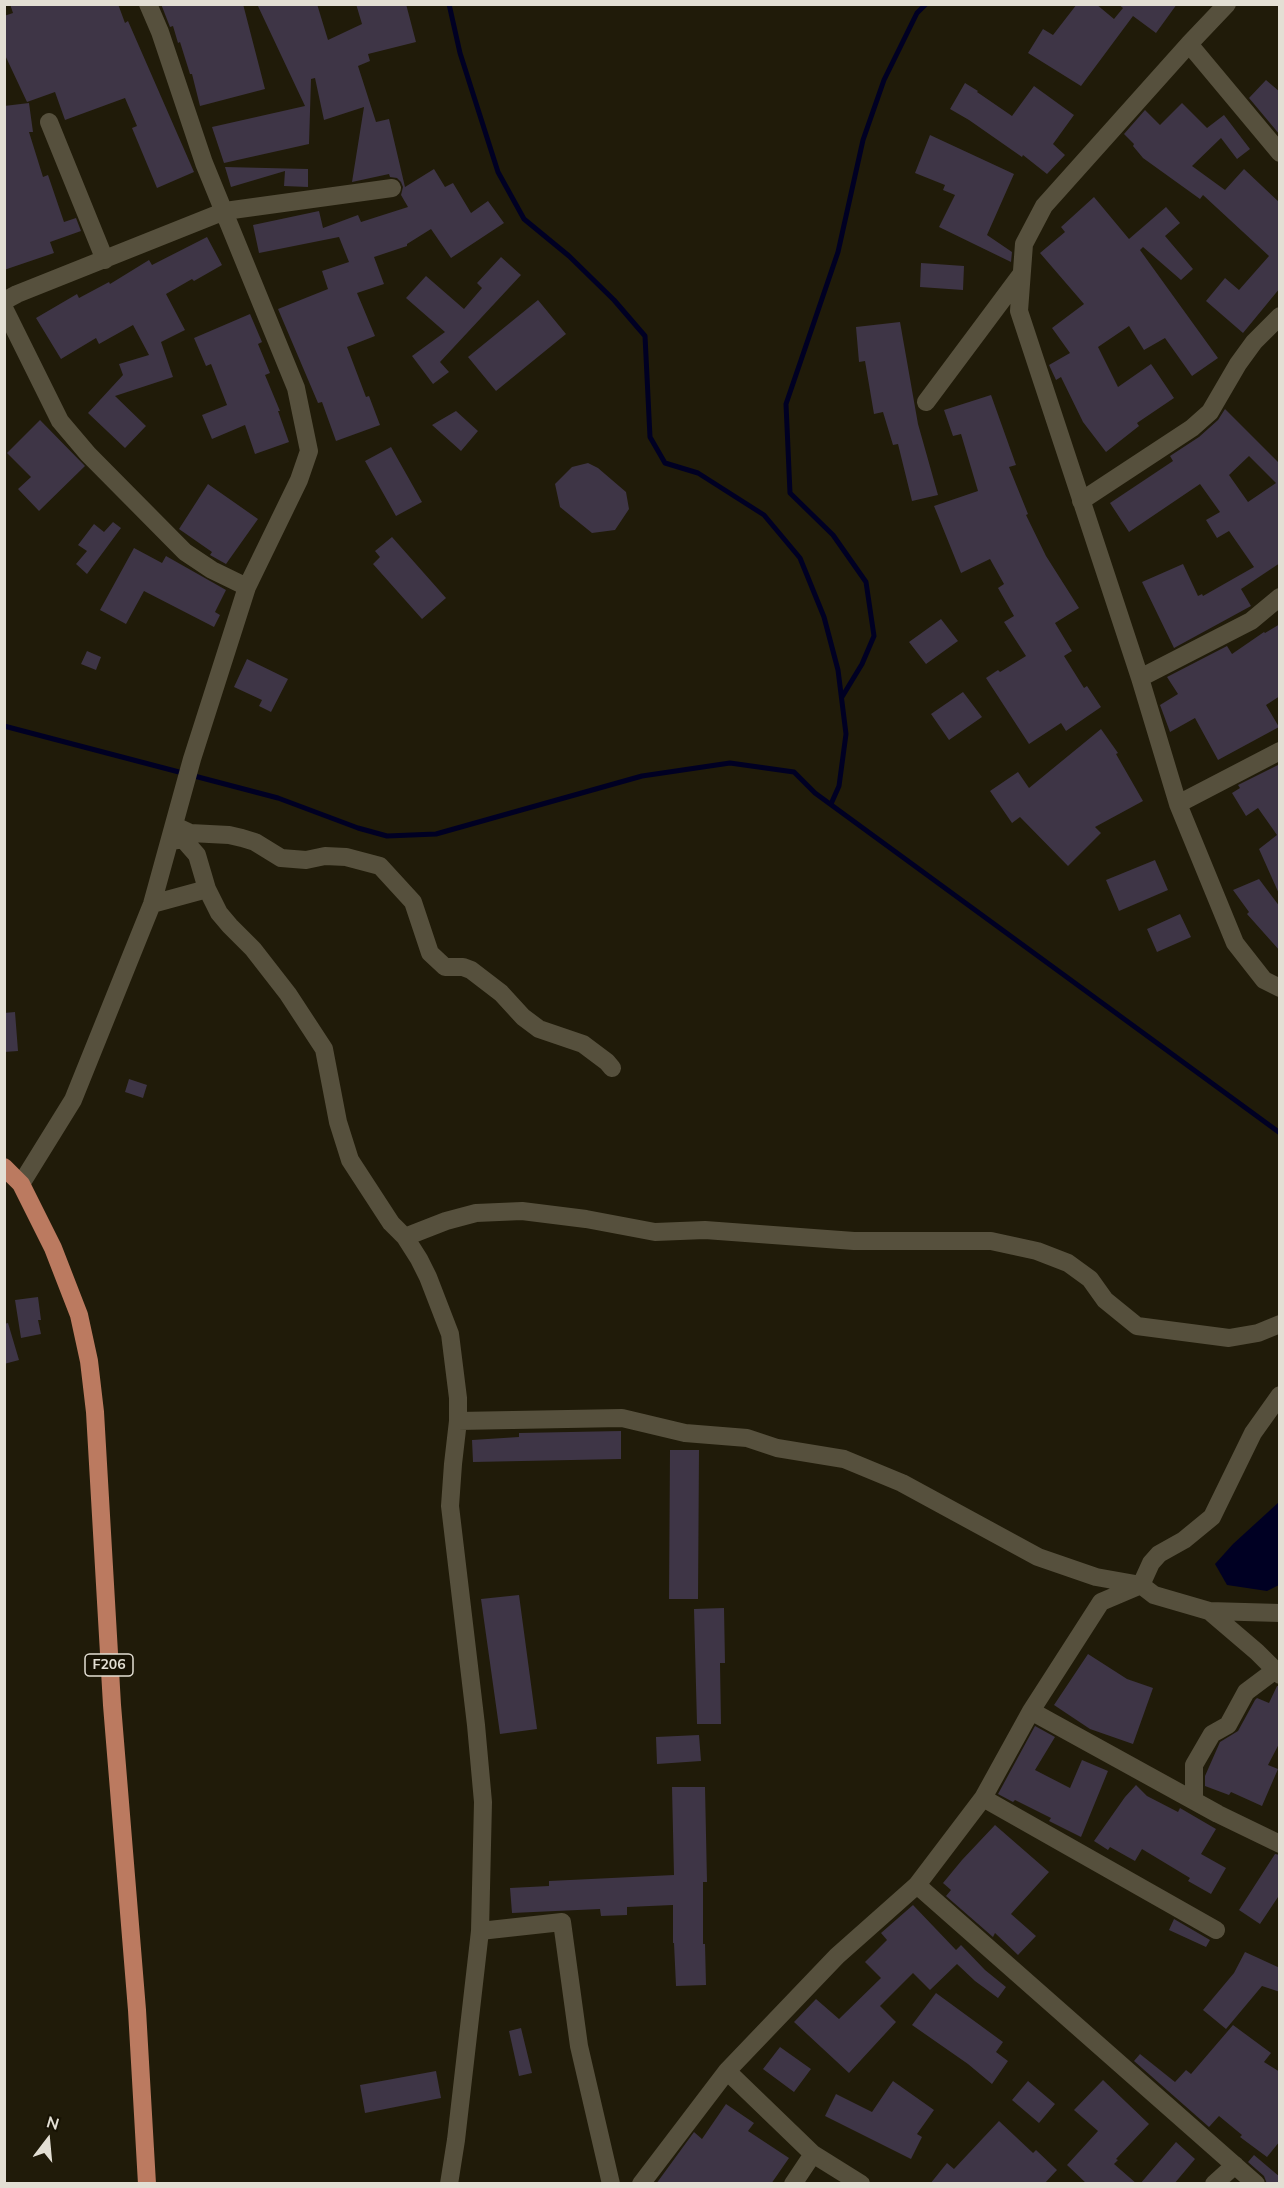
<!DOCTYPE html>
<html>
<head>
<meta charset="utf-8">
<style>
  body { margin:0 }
  #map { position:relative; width:1284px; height:2188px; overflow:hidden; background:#201b09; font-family:Mulish,sans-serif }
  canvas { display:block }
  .frame { position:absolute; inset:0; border:6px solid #e3dfd4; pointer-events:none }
  .north { position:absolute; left:18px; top:2110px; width:60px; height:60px; -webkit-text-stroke:4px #171203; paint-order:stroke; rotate:16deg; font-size:16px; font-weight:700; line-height:24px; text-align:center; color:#e3dfd4 }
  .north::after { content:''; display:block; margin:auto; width:21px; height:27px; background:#e3dfd4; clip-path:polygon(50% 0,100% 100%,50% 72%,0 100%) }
</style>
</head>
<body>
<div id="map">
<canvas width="1284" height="2188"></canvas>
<div class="frame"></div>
<div class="north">N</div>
</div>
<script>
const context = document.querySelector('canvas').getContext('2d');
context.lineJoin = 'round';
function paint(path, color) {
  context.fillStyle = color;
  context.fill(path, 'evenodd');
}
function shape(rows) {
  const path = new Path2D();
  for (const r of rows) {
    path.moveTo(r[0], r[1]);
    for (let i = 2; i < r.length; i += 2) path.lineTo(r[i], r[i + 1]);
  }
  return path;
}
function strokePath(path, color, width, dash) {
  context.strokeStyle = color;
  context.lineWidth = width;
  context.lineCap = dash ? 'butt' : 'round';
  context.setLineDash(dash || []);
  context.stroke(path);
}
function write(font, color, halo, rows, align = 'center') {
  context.font = font + ' Mulish,sans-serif';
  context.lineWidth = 5;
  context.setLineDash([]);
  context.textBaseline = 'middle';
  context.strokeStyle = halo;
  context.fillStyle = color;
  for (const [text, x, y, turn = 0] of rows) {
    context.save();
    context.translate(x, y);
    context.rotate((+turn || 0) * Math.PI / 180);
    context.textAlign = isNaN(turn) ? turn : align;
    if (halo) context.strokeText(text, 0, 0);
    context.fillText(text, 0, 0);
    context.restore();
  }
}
const water = shape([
  [1279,1502,1279,1585,1267,1591,1227,1585,1215,1564,1233,1544]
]);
const stream = shape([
  [449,4,460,53,498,172,524,219,569,256,614,300,645,336,650,437,665,463,698,473,764,515,800,558,824,617,838,670,846,734,839,786,831,804],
  [842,697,862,664,874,636,866,582,833,535,790,493,786,404,838,252,863,140,884,80,917,13,926,4],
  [4,726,278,798,358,828,387,836,436,834,642,776,730,763,794,772,815,793,1280,1133]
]);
const building = shape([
  [10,4,118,4,125,23,128,21,194,172,157,188,132,128,137,126,125,98,65,120,55,92,27,102,4,53,4,16,13,13],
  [161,4,243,4,265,89,200,106,192,74,190,74,180,42,178,43,173,26,170,27],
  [257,4,317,4,328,40,362,24,356,4,406,4,416,42,368,54,370,61,358,66,376,122,389,119,405,187,434,169,445,187,453,183,471,213,488,201,504,223,451,258,431,229,407,244,407,246,374,257,384,284,357,293,375,336,347,347,366,397,369,396,380,425,336,441,322,402,318,403,278,309,328,289,322,271,349,262,339,237,259,253,253,225,319,211,323,228,358,215,361,222,408,207,401,195,403,187,401,182,397,178,390,177,389,174,352,182,364,107,324,120,315,78,311,79,309,144,224,163,212,127,305,106],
  [1077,4,1096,4,1114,19,1123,8,1118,4,1177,4,1156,33,1133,16,1081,86,1028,53,1043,29,1053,35],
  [1266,80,1280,92,1280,135,1249,98],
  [965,83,978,91,977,92,1012,116,1034,86,1074,115,1053,144,1065,155,1047,174,1023,155,1022,157,969,120,950,109],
  [29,103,33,132,29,132,43,177,48,175,64,222,76,218,81,231,50,242,54,253,4,270,4,106],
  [1182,103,1207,128,1224,115,1250,149,1237,159,1221,138,1192,166,1225,190,1244,169,1280,203,1280,288,1243,333,1206,301,1225,278,1239,290,1269,256,1203,195,1200,199,1143,158,1133,146,1134,144,1124,134,1145,110,1160,125],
  [930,135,1014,174,987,235,1012,252,1011,262,939,227,955,195,943,190,945,185,915,173],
  [225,167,308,169,308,187,284,186,285,171,231,187],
  [1094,197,1129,239,1166,207,1180,223,1165,236,1193,269,1181,280,1143,247,1140,250,1218,358,1192,376,1165,338,1144,350,1129,326,1098,347,1118,387,1151,364,1174,398,1137,423,1139,426,1106,452,1083,422,1061,377,1056,380,1049,365,1070,353,1052,328,1084,304,1040,253,1065,232,1061,227],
  [207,237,222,265,194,281,192,279,166,294,185,330,161,342,173,377,115,396,146,426,125,448,88,413,123,375,119,364,149,355,133,325,99,344,96,338,61,359,36,318,77,294,79,298,109,282,110,284,149,260,152,265],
  [501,257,521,275,440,362,449,372,433,384,412,356,445,332,406,298,426,276,464,309,482,288,477,283],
  [921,263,964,266,963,290,920,287],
  [538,300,566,334,496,391,468,357],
  [250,314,262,342,258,344,270,373,265,375,280,411,278,411,289,442,255,454,245,425,212,439,202,415,227,405,211,364,206,366,194,338],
  [900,322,918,424,938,495,912,501,898,444,893,445,883,412,874,414,865,361,859,362,856,327],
  [991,395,1016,465,1009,467,1028,514,1026,515,1046,556,1079,608,1055,623,1072,651,1064,656,1084,688,1087,686,1101,707,1066,731,1061,723,1029,744,986,678,998,670,1000,672,1026,656,1004,622,1014,616,998,588,1004,584,990,559,961,573,934,506,978,491,961,434,953,436,944,410],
  [1225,409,1280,464,1280,563,1241,589,1251,606,1174,648,1142,582,1183,564,1198,596,1202,594,1203,596,1254,567,1229,531,1217,538,1206,520,1220,512,1200,484,1129,532,1110,503,1173,461,1170,456,1199,437,1218,420],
  [1249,456,1276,483,1248,502,1229,475],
  [456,411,478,431,461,451,432,425],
  [40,420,85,466,39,511,18,489,31,477,7,453],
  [391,447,422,502,396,516,365,461],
  [588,463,598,468,626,492,629,509,615,530,592,533,560,507,555,484,572,467],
  [208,484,258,519,226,564,210,555,212,552,179,529],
  [113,522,121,528,87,574,76,564,87,551,78,545,94,524,104,532],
  [392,537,446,598,422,619,373,564,380,557,375,551],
  [134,548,162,563,166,556,226,590,215,612,220,615,214,627,144,591,126,624,100,610],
  [941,619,958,641,926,664,909,642],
  [1280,624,1280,696,1266,705,1279,727,1218,760,1195,718,1170,732,1160,705,1178,694,1167,677,1227,646,1232,654,1264,632,1265,633],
  [87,651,101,657,96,670,81,664],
  [247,659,288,679,271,712,259,706,262,700,234,687],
  [963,692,982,717,949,740,931,714],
  [1101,729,1118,753,1116,754,1143,801,1095,827,1101,833,1068,866,1020,817,1012,823,990,791,1018,772,1029,788],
  [1280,764,1280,896,1259,849,1277,835,1258,808,1246,816,1232,793,1240,788,1238,785],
  [1155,860,1168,890,1119,911,1106,880],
  [1259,879,1280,907,1280,951,1247,914,1249,912,1233,890],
  [1180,914,1191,937,1157,952,1147,929],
  [15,1012,18,1051,4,1052,4,1013],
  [129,1079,147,1085,143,1098,125,1092],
  [38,1297,41,1320,38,1320,41,1334,21,1338,15,1300],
  [8,1323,19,1360,4,1364,4,1324],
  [621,1431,621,1459,473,1462,472,1440,519,1437,519,1433],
  [670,1450,699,1450,698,1599,669,1599],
  [519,1595,537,1729,500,1734,481,1599],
  [724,1608,725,1663,720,1663,721,1724,697,1724,694,1609],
  [1088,1654,1127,1679,1153,1688,1133,1744,1090,1729,1054,1705],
  [1277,1686,1280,1686,1280,1742,1268,1765,1278,1769,1262,1806,1231,1792,1229,1795,1205,1786,1205,1776,1220,1742,1238,1731,1255,1700,1257,1698,1269,1703],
  [1035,1726,1055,1737,1035,1770,1070,1788,1082,1760,1108,1771,1081,1837,1049,1821,1051,1818,1015,1800,1013,1802,998,1794],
  [699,1735,701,1761,657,1764,656,1737],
  [1136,1785,1147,1796,1178,1812,1180,1808,1216,1829,1201,1854,1226,1868,1211,1894,1188,1881,1190,1878,1142,1849,1135,1861,1110,1847,1108,1850,1094,1841,1125,1797],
  [672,1787,705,1787,707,1882,703,1882,703,1944,705,1944,706,1985,676,1986,674,1943,673,1943,673,1905,627,1907,627,1915,601,1916,600,1909,512,1913,510,1888,549,1886,549,1881,674,1875],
  [995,1825,1049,1872,1011,1914,1036,1936,1018,1955,995,1933,993,1937,946,1896,951,1890,943,1883,962,1860],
  [1275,1854,1280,1855,1280,1894,1260,1924,1239,1910],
  [913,1905,956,1950,961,1945,985,1970,1006,1987,998,1998,975,1981,957,1964,930,1990,913,1973,880,2006,896,2022,849,2073,794,2022,816,1999,839,2019,881,1978,865,1962,887,1940,881,1933],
  [1174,1919,1210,1940,1206,1947,1169,1930],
  [1245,1952,1280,1968,1280,1992,1262,1986,1226,2029,1203,2010,1234,1973],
  [936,1993,1003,2042,996,2052,1008,2061,992,2084,968,2064,912,2025],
  [1233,2025,1271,2053,1264,2062,1280,2072,1280,2141,1267,2157,1240,2137,1242,2135,1219,2116,1209,2127,1134,2061,1140,2054,1175,2082,1186,2070,1191,2074],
  [521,2028,532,2073,519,2076,509,2031],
  [780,2047,811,2069,794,2092,763,2069],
  [436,2071,441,2098,365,2113,360,2085],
  [1103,2080,1149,2124,1116,2159,1118,2160,1114,2164,1137,2184,1087,2184,1067,2165,1098,2131,1074,2110],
  [893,2081,934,2110,917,2134,922,2137,911,2159,825,2116,836,2094,872,2112],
  [1028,2081,1055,2104,1039,2123,1012,2100],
  [726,2104,754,2123,748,2131,789,2158,771,2184,656,2184,694,2132,702,2139],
  [999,2121,1033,2153,1036,2150,1057,2170,1044,2184,930,2184,947,2163,954,2169],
  [1176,2142,1195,2159,1174,2184,1140,2184],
  [1254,2155,1280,2177,1280,2184,1267,2184,1264,2176,1248,2162]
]);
const minor = shape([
  [1227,4,1189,44,1044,206,1024,244,1019,311,1140,678,1178,804,1235,943,1264,980,1280,988],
  [1189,44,1280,153],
  [49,122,105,260],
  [4,301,17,294,225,211,392,188],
  [4,308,60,421,88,454,185,552,212,570,247,587],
  [926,402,1020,276],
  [1081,501,1192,428,1210,412,1238,364,1254,342,1280,316],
  [1140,678,1251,621,1280,597],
  [1178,804,1280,751],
  [175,826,190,833,229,835,242,838,255,842,281,858,306,860,325,856,346,857,380,866,413,902,430,953,445,967,463,967,471,970,501,993,523,1017,539,1029,583,1044,607,1062,612,1068],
  [171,841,183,839,197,855,207,889,219,913,230,926,253,949,288,994,324,1049,338,1122,350,1160,391,1223,405,1237,419,1259,428,1277,450,1334,458,1398,458,1421,453,1464,450,1506,476,1725,483,1802,480,1931,456,2140,449,2184],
  [152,904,207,889],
  [21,1184,73,1100,152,904,192,759,247,587,299,480,309,451,296,388,204,163,160,32,148,4],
  [405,1237,446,1221,476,1213,522,1211,586,1219,655,1232,705,1230,854,1241,991,1241,1037,1251,1068,1263,1090,1279,1105,1300,1137,1326,1229,1338,1258,1333,1280,1324],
  [458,1421,622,1418,685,1433,747,1438,777,1448,844,1459,902,1483,1038,1557,1096,1577,1141,1585,1151,1563,1159,1554,1184,1540,1212,1517,1253,1433,1280,1395],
  [1209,1611,1257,1652,1280,1675],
  [1031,1711,1218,1814,1280,1844],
  [983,1798,1216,1930],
  [1194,1801,1194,1765,1212,1734,1228,1725,1246,1692,1274,1671],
  [917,1885,1256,2184],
  [480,1931,562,1922,579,2046,611,2184],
  [727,2071,813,2154,861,2184],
  [641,2184,727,2071,837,1956,917,1885,983,1798,1031,1711,1101,1602,1141,1585,1154,1595,1209,1611,1280,1613],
  [793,2184,813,2154],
  [1214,2184,1235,2165]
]);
const major = shape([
  [4,1167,21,1184,53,1248,79,1315,89,1361,95,1412,112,1705,137,2010,147,2184]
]);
const shields = [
  [109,1665,48]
];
const shieldNames = [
  ["F206",109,1665]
];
paint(water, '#000023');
strokePath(stream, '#000023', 5);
paint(building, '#3e3546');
strokePath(minor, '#56503d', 18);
strokePath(major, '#bb7a60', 18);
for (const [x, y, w] of shields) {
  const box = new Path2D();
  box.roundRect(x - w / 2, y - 11, w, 22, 4.5);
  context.fillStyle = '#171203';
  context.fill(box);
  strokePath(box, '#e3dfd4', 1.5);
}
write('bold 14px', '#e3dfd4', null, shieldNames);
</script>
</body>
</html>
